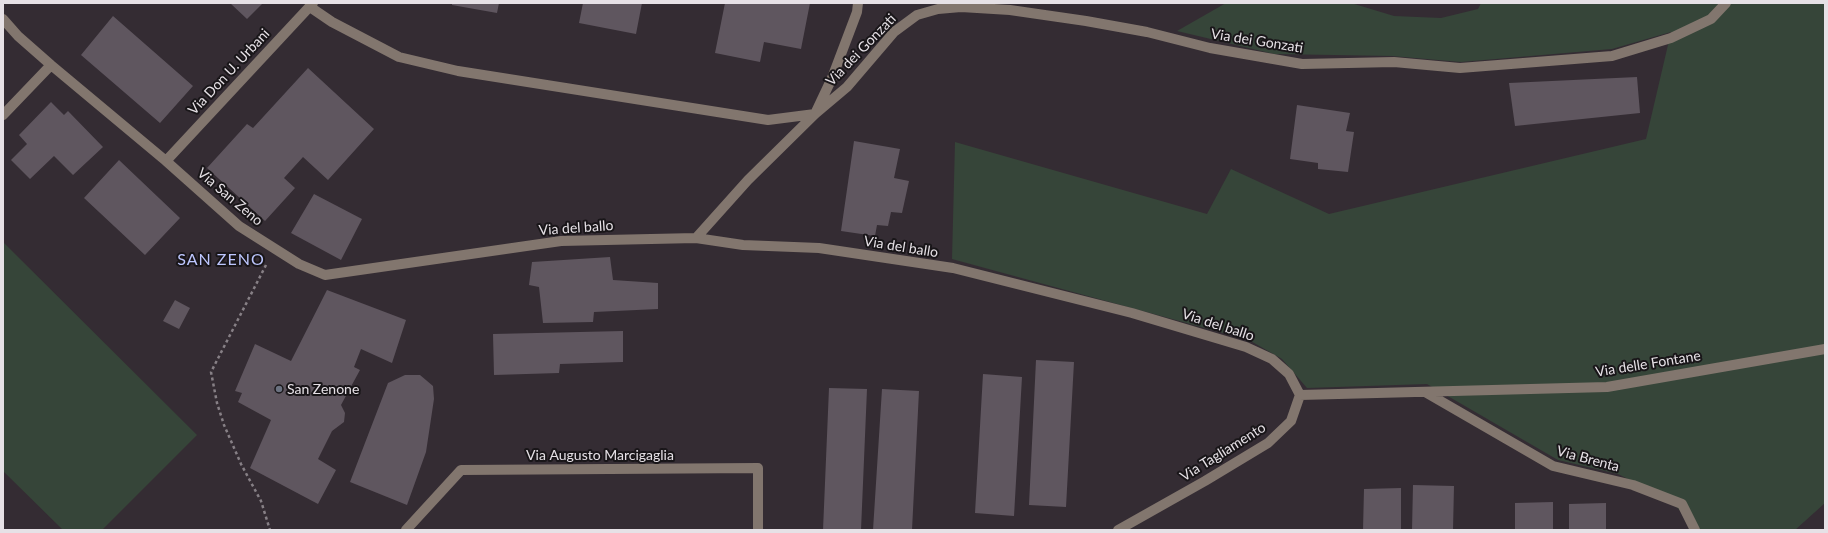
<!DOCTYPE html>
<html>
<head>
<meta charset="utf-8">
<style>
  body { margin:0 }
  #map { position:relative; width:1828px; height:533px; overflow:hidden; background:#342c33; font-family:Lato,sans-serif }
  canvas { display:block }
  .frame { position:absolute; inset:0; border:4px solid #e6e1e6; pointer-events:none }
</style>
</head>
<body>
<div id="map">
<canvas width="1828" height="533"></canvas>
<div class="frame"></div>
</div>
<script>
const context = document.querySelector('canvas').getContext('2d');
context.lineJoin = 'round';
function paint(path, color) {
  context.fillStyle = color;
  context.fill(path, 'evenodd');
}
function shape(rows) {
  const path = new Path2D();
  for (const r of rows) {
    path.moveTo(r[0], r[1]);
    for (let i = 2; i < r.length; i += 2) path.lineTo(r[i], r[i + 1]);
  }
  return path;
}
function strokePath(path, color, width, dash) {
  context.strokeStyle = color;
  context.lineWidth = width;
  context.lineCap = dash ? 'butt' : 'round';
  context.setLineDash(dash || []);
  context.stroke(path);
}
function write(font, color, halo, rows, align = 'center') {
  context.font = font + ' Lato,sans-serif';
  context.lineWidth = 4;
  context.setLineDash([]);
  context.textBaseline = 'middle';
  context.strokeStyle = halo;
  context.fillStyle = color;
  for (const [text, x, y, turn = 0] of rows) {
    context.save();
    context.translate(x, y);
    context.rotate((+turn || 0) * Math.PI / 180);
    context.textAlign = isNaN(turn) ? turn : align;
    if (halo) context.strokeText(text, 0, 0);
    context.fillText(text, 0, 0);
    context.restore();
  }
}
const green = shape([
  [1226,3,1351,3,1394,16,1441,18,1478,9,1481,3,1825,3,1825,503,1795,530,1698,530,1670,500,1618,474,1558,460,1427,384,1307,388,1282,359,1249,340,952,259,955,142,1207,214,1231,169,1329,214,1646,139,1671,32,1612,49,1461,62,1392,56,1274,54,1177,31],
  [3,242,197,435,102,530,63,530,3,471]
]);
const building = shape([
  [230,3,263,3,247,19],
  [452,3,499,3,497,13,452,5],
  [583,3,642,3,636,34,579,23],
  [725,3,810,3,801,49,764,42,760,62,715,53],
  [113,16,193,86,160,123,81,55],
  [308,68,374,129,328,180,303,157,284,178,295,188,265,221,207,168,247,124,253,128],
  [1637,77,1640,113,1515,126,1509,83],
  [51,102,64,115,68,111,103,147,73,175,54,156,30,179,11,160,27,144,19,135],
  [1297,105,1350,113,1346,131,1354,132,1348,172,1318,169,1318,163,1290,159],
  [854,141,900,149,894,178,909,181,902,213,891,212,888,226,877,225,875,236,841,231],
  [119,160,180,218,145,255,84,198],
  [314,194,362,219,341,260,291,233],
  [610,257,613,280,658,283,658,309,594,312,593,322,543,323,539,287,529,285,532,262],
  [327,290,406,320,392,363,361,349,354,367,360,370,341,405,345,413,344,422,332,431,318,459,336,470,318,504,250,468,271,420,238,402,242,393,235,391,255,344,291,361],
  [175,300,190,308,179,329,163,321],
  [623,331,623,362,560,364,559,373,494,375,493,334],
  [1036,360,1074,362,1066,507,1029,505],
  [983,374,1022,377,1014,516,975,513],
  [405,375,420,375,433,386,434,399,426,452,407,505,350,482,388,383],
  [829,388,867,389,861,530,823,530],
  [882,389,919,391,912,530,873,530],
  [1413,485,1454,486,1453,530,1412,530],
  [1401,488,1401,530,1363,530,1364,489],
  [1553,502,1553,530,1515,530,1515,503],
  [1606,503,1606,530,1569,530,1569,504]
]);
const path = shape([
  [266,265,211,372,217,403,224,425,241,464,261,501,270,530]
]);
const minor = shape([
  [310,7,332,22,399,57,458,71,768,120,815,114,832,78,857,12,858,3],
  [3,19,18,36,51,65,166,161,239,226,299,264,325,275,561,241,696,238,743,245,819,248,953,268,1132,313,1246,347,1272,359,1289,374,1300,395],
  [3,115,51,65],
  [166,161,313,3],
  [696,238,748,180,815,114,847,87,894,32,917,15,938,9,961,7,1010,10,1086,21,1147,32,1210,48,1302,64,1394,62,1460,68,1612,56,1671,38,1711,19,1726,3],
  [1425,392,1553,466,1633,485,1682,504,1695,530],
  [1300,395,1607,387,1825,349],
  [406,530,461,470,758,468,758,530],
  [1118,530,1205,481,1268,443,1291,421,1300,395]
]);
const markers = [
  [279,389,4,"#6b7280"]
];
const streetNames = [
  ["Via dei Gonzati",1257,41,9],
  ["Via dei Gonzati",861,50,-46],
  ["Via Don U. Urbani",229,72,-47],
  ["Via San Zeno",230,197,40],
  ["Via del ballo",576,228,-4],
  ["Via del ballo",901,247,9],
  ["Via del ballo",1218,325,18],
  ["Via delle Fontane",1648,364,-9],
  ["Via Tagliamento",1223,452,-32],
  ["Via Augusto Marcigaglia",600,455],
  ["Via Brenta",1588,459,15]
];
const poiNames = [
  ["San Zenone",287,389]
];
const quarterNames = [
  ["SAN ZENO",221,260]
];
paint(green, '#364539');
paint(building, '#5f565f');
strokePath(path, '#878086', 2.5, [3, 3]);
strokePath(minor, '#82766e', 10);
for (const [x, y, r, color] of markers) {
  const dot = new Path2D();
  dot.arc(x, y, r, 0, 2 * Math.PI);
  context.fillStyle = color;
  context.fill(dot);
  strokePath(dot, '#191619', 1.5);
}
write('14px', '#e6e1e6', '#191619', streetNames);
write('14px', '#e6e1e6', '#191619', poiNames, 'left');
context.letterSpacing = '1px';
write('16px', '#bdc6fe', '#191619', quarterNames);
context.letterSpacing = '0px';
</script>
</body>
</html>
